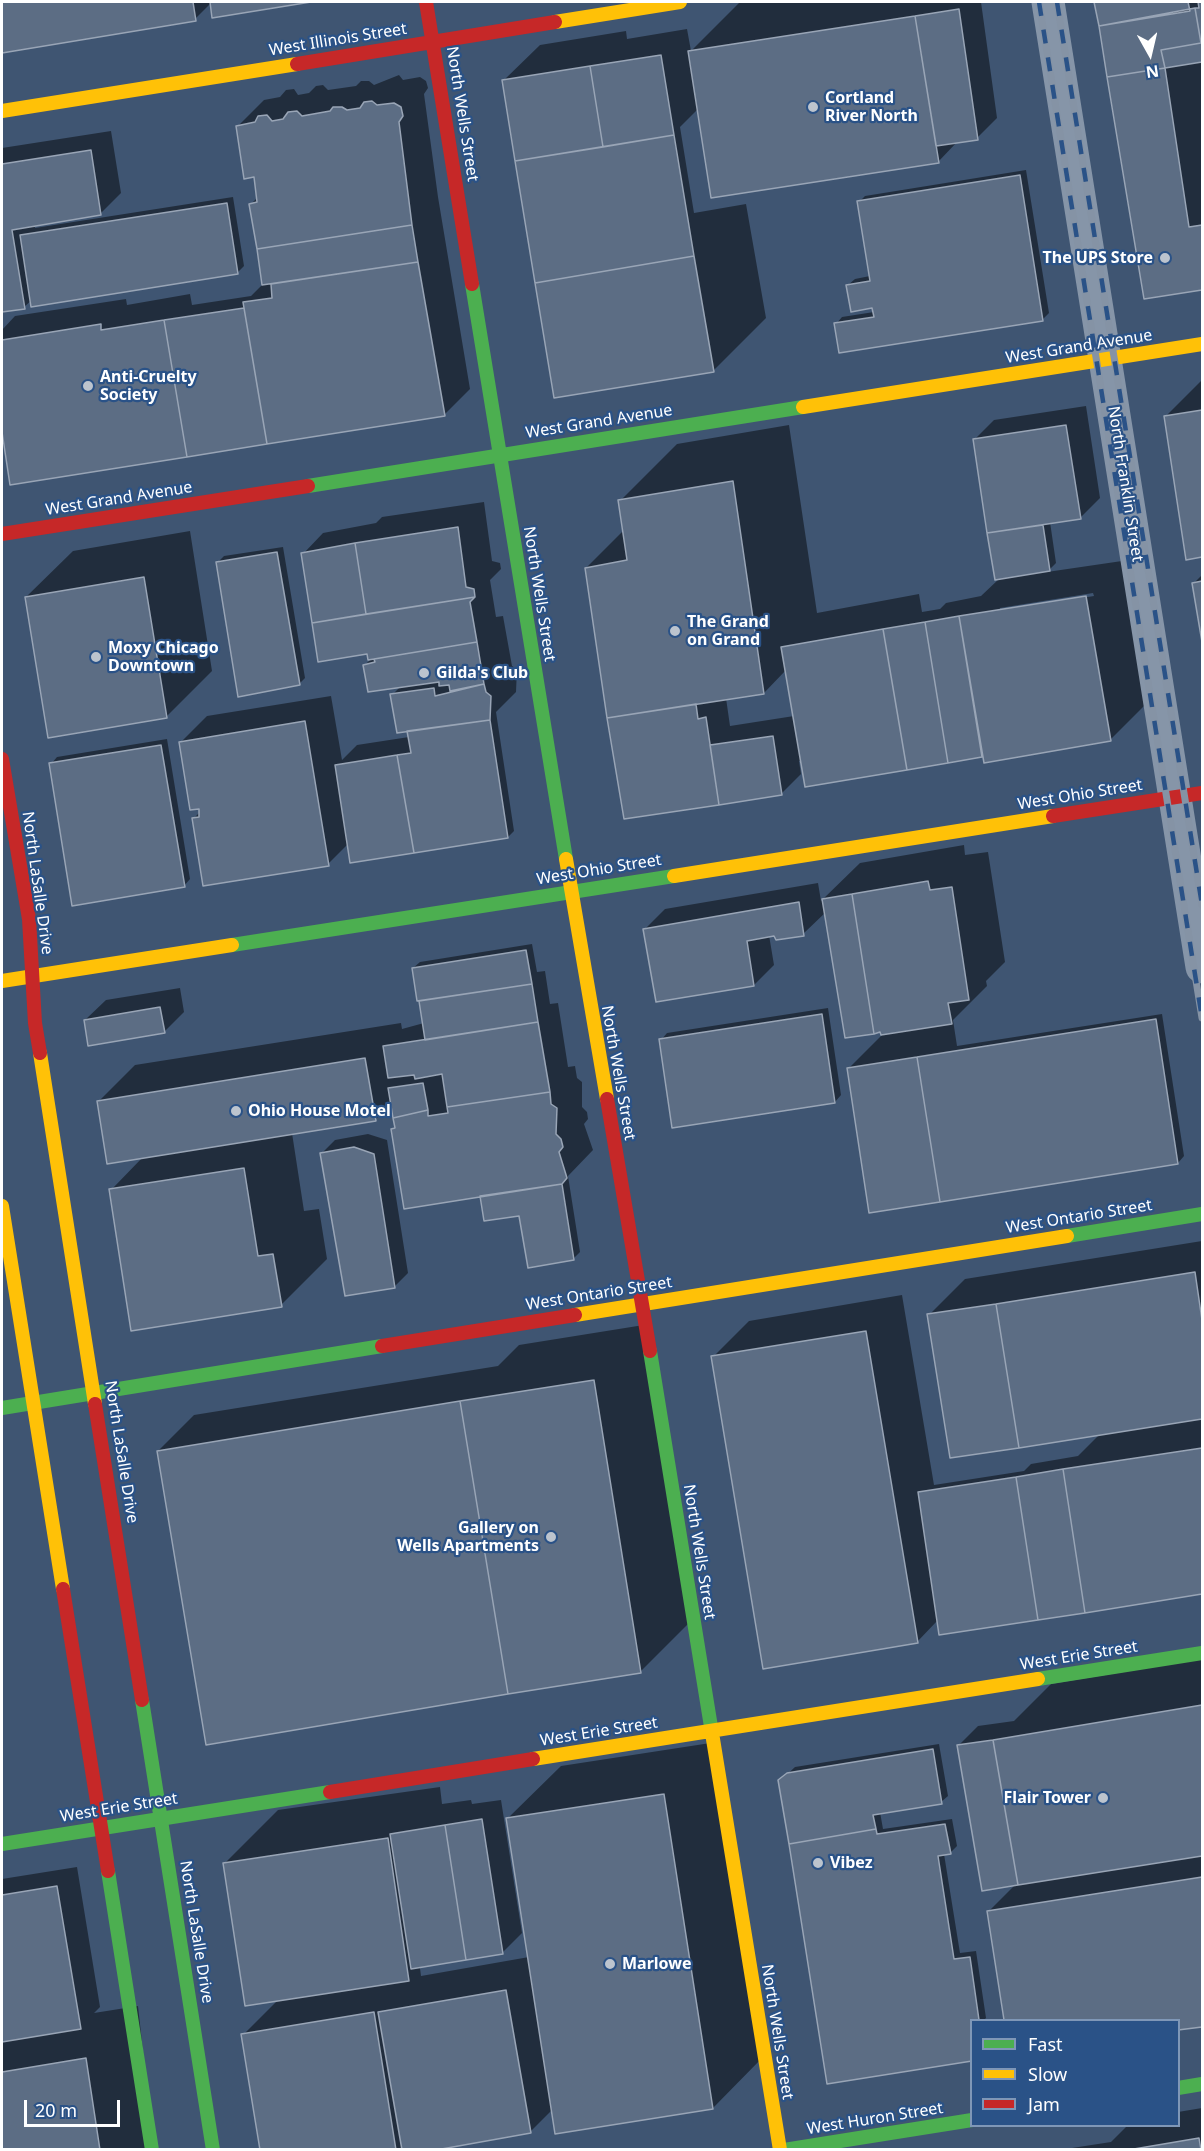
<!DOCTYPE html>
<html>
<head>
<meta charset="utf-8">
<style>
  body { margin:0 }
  #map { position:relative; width:1204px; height:2151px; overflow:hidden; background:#3f5572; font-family:"Noto Sans",sans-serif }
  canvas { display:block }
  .frame { position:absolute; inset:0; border:3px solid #fff; pointer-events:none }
  .legend { position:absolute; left:970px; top:2019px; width:210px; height:108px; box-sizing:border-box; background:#2a5287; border:2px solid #7f97b7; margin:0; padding:8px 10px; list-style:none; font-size:18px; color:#fff }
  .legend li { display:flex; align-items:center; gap:12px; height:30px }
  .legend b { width:30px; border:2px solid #7f97b7 }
  .north { position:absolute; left:1120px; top:24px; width:60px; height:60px; -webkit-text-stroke:4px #2a5287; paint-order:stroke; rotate:172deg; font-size:16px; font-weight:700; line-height:24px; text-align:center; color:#fff }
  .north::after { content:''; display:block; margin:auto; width:21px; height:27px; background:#fff; clip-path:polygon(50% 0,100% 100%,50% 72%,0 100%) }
  .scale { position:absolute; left:24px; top:2100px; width:96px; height:27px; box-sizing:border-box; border:3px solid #fff; border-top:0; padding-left:8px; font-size:18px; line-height:21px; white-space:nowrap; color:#fff; -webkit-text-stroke:4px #2a5287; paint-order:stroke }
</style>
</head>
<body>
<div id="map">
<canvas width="1204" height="2151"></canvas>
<div class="frame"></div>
<ul class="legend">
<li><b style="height:8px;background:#4caf50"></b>Fast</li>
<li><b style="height:8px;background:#ffc107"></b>Slow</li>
<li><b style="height:8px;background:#c62828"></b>Jam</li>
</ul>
<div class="north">N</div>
<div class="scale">20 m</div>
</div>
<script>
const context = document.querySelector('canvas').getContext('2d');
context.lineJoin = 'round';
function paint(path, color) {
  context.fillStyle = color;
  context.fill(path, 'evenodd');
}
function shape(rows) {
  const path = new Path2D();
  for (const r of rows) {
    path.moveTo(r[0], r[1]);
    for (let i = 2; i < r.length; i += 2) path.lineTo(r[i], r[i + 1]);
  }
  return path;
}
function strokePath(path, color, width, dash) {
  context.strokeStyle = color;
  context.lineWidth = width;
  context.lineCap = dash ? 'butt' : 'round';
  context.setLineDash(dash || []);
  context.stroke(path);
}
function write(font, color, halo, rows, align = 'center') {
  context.font = font + ' "Noto Sans",sans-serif';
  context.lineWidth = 4.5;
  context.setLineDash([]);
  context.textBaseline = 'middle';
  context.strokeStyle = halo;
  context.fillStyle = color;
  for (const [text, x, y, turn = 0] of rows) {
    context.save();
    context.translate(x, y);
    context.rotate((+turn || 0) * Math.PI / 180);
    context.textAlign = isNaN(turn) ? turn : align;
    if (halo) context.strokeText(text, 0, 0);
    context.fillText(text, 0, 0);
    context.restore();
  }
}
const shadow = shape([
  [2,2,302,2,214,16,211,3,195,19,2,52],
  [740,2,981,2,997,118,977,138,958,141,938,162,698,109,680,127,694,213,746,204,766,318,713,371,503,81,540,45,626,31,627,39,687,29,691,51],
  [1096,2,1202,2,1202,289,1146,297],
  [399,75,403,80,420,77,426,81,428,88,424,94,438,197,470,389,444,415,11,483,2,423,2,330,15,316,126,299,127,305,190,294,192,305,251,296,263,284,251,204,258,197,255,176,238,126,264,100,280,97,286,90,294,89,298,95,309,93,316,86,323,85,328,90,356,86,361,81,369,81,374,85],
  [111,131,121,193,101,213,34,224,35,228,233,197,244,266,238,272,32,300,24,307,2,311,2,148],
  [1026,170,1049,313,1042,320,836,324,842,317,874,312,874,307,848,285,855,279,870,276,859,202,865,196],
  [1202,380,1202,556,1187,558,1165,417],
  [1086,406,1100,498,1080,518,1050,522,1056,563,1047,572,1122,561,1147,703,1111,739,981,755,799,761,801,774,781,794,625,818,586,568,624,530,620,501,677,444,789,425,817,613,919,594,922,612,940,609,946,603,981,596,1000,578,996,578,974,440,994,420],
  [1093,593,1094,596,1000,611,1000,608],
  [786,670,794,716,730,726,726,698,764,693],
  [484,502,492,561,500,563,501,569,490,580,496,617,503,616,512,666,517,669,516,692,496,712,514,831,508,837,348,844,328,864,194,818,200,812,181,742,207,716,331,696,342,760,357,745,409,737,392,695,401,686,365,665,372,658,369,653,319,661,303,554,323,533,376,523,382,517],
  [190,531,212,671,166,717,26,597,73,551],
  [283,547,305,678,299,684,217,563,224,556],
  [1202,575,1202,633,1194,583],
  [167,739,190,879,184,886,51,764,57,757],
  [964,845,965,855,988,852,1005,962,986,981,987,986,953,1020,957,1046,1162,1014,1184,1156,1178,1163,848,1069,886,1031,826,912,803,934,769,935,774,965,754,985,645,929,665,909,818,883,821,901,860,863],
  [532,944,537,972,545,971,550,1004,558,1003,568,1067,575,1066,577,1078,582,1082,582,1107,587,1112,588,1119,584,1124,593,1150,568,1176,580,1252,574,1258,520,1214,481,1195,392,1129,396,1126,392,1103,375,1120,292,1133,304,1211,319,1209,327,1259,281,1305,111,1190,143,1157,99,1101,135,1065,401,1023,402,1029,424,1023,413,968,420,962],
  [180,988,184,1012,164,1032,85,1020,106,1000],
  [828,1008,841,1095,835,1102,661,1040,667,1033],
  [368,1134,387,1140,408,1273,394,1287,321,1154,335,1140],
  [1202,1241,1202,1592,1084,1611,938,1620,917,1642,713,1357,749,1321,902,1295,934,1485,1024,1471,1031,1464,1078,1456,1101,1433,929,1315,965,1279],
  [650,1324,697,1615,641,1671,158,1451,194,1415,498,1366,519,1345],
  [1202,1659,1202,2025,1178,2029,1178,2020,1005,2020,989,1911,1016,1884,958,1746,978,1726,1014,1721,1051,1684],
  [717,1742,765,2055,713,2108,553,2109,530,2132,427,2150,262,2150,243,2035,279,1999,225,1863,278,1810,440,1787,442,1804,471,1800,472,1804,501,1800,522,1933,502,1953,422,1966,420,1968,421,1976,529,1957,508,1818,561,1766],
  [939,1744,948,1796,941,1802,880,1812,883,1829,952,1819,957,1846,950,1853,944,1854,960,1953,976,1951,986,2018,984,2020,972,2020,780,1781,795,1767],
  [77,1867,100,2007,94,2013,138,2006,154,2150,2,2150,2,1879],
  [1202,2108,1202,2150,1059,2150,1111,2142,1127,2126,1178,2126,1178,2112]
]);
const building = shape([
  [2,2,193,2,196,21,2,53,2,2],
  [210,2,311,2,212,18,210,2],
  [1094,2,1188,2,1190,11,1099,26,1094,2],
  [1198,2,1202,2,1202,62,1165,68,1161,50,1201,43,1195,8,1199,8,1198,2],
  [1195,8,1201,43,1161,50,1165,68,1107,77,1099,26,1195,8],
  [959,9,978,140,936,146,915,16,959,9],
  [915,16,939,163,711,198,688,51,915,16],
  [661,55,674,135,603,147,590,66,661,55],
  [590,66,603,147,515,161,502,80,590,66],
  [1165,68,1189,227,1202,225,1202,290,1144,299,1107,77,1165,68],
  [372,101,377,105,394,103,401,107,403,116,399,122,412,225,257,249,249,204,257,202,254,177,244,179,236,126,255,122,258,116,267,115,272,121,283,119,288,112,297,111,302,116,330,111,333,107,342,107,347,110,360,108,364,102,372,101],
  [674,135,694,256,535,283,515,161,674,135],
  [91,150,101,215,12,230,25,309,2,312,2,164,91,150],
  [1020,175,1043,321,839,353,834,323,874,317,872,308,851,312,846,285,870,281,857,201,1020,175],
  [227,203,238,274,31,307,20,235,227,203],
  [412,225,418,262,262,285,257,249,412,225],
  [694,256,714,372,554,398,535,283,694,256],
  [418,262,445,416,267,444,243,302,272,298,271,284,418,262],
  [244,308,267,444,187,457,164,320,244,308],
  [164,320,187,457,10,485,2,432,2,340,101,324,101,330,164,320],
  [1202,410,1202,557,1186,560,1164,416,1202,410],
  [1066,425,1081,519,987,533,973,439,1066,425],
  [733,481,764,694,607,718,585,568,627,560,618,500,733,481],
  [1043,525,1050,571,995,580,987,533,1043,525],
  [458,527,466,587,474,589,475,597,366,614,355,543,458,527],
  [355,543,366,614,312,623,301,553,355,543],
  [277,552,300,685,238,697,216,562,277,552],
  [144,577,167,718,48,738,25,597,144,577],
  [1202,581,1202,642,1192,583,1202,581],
  [1086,596,1111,741,984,763,959,616,1086,596],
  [475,597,470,602,477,642,368,660,367,654,318,662,312,623,475,597],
  [959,616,982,757,948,763,925,622,959,616],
  [925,622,948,763,907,770,883,629,925,622],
  [883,629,907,770,805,787,781,647,883,629],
  [477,642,484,684,450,691,449,685,439,686,439,682,368,692,363,665,375,662,374,659,477,642],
  [484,684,486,692,491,696,490,720,397,733,390,694,434,688,435,696,484,684],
  [696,704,698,719,706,717,719,805,624,819,607,718,696,704],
  [490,720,508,838,414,853,397,755,411,753,407,731,490,720],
  [305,721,329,866,203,886,192,818,199,817,199,809,190,810,179,742,305,721],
  [773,736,782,795,719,805,710,745,773,736],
  [161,745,185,887,72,906,49,763,161,745],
  [397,755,414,853,350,863,335,765,397,755],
  [928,881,930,890,952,887,969,1000,948,1003,952,1024,881,1035,880,1032,874,1034,852,894,928,881],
  [852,894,874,1034,845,1038,822,899,852,894],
  [799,902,804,936,776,940,774,936,747,941,754,986,656,1002,643,929,799,902],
  [526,950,532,984,417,1001,412,968,526,950],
  [532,984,538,1022,425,1040,419,1001,532,984],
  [160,1007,165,1033,88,1046,84,1020,160,1007],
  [822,1014,835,1103,672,1128,659,1039,822,1014],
  [1156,1019,1178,1164,940,1202,917,1057,1156,1019],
  [538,1022,550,1092,447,1107,442,1074,415,1079,414,1075,388,1078,383,1046,538,1022],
  [917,1057,940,1202,869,1213,847,1068,917,1057],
  [365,1058,376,1121,107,1164,97,1101,365,1058],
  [423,1083,428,1110,393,1118,388,1088,423,1083],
  [550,1092,551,1104,557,1108,556,1134,561,1139,563,1147,559,1152,567,1178,562,1184,404,1209,391,1129,395,1128,393,1118,428,1110,428,1116,448,1113,447,1107,550,1092],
  [354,1147,374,1154,395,1288,345,1296,320,1153,354,1147],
  [244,1168,258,1256,273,1254,282,1307,131,1331,109,1189,244,1168],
  [562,1184,574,1260,528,1268,519,1216,484,1221,480,1196,562,1184],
  [1195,1272,1202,1320,1202,1419,1019,1448,996,1304,1195,1272],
  [996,1304,1019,1448,950,1458,927,1314,996,1304],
  [866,1331,918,1643,763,1669,711,1356,866,1331],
  [594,1380,641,1673,508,1694,460,1401,594,1380],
  [460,1401,508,1694,206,1745,157,1451,460,1401],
  [1202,1448,1202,1594,1085,1613,1063,1469,1202,1448],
  [1063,1469,1085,1613,1038,1620,1016,1477,1063,1469],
  [1016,1477,1038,1620,939,1635,918,1492,1016,1477],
  [1202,1705,1202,1856,1018,1885,993,1740,1202,1705],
  [993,1740,1018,1885,982,1891,957,1745,993,1740],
  [933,1749,942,1804,873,1815,876,1829,789,1844,778,1780,787,1773,933,1749],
  [664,1794,713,2109,555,2134,506,1818,664,1794],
  [482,1819,503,1954,466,1960,445,1825,482,1819],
  [945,1824,951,1854,938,1856,954,1959,970,1957,979,2020,972,2020,972,2061,827,2084,789,1844,876,1829,877,1834,945,1824],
  [445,1825,466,1960,411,1969,390,1834,445,1825],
  [388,1838,409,1981,245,2006,223,1863,388,1838],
  [1202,1877,1202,2027,1178,2030,1178,2020,1004,2020,987,1911,1202,1877],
  [57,1886,81,2029,2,2042,2,1895,57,1886],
  [506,1990,531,2133,436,2150,402,2150,378,2012,506,1990],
  [374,2012,396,2150,260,2150,241,2034,374,2012],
  [86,2058,100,2150,2,2150,2,2072,86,2058],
  [1199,2138,1201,2150,1128,2150,1199,2138]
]);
const street = shape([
  [1048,2,1202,967]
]);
const fast = shape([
  [472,284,566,859],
  [308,486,803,407],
  [232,945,674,876],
  [1067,1236,1202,1214],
  [650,1351,712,1733],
  [2,1408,382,1346],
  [1038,1679,1202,1653],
  [142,1700,213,2150],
  [2,1844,330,1792],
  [108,1871,152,2150],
  [1178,2088,1202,2084],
  [784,2150,972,2120]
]);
const slow = shape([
  [555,22,680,2],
  [2,111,297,64],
  [803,407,1202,344],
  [566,859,607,1099],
  [674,876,1053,816],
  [2,981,232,945],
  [40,1053,95,1404],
  [2,1206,63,1589],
  [575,1315,1067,1236],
  [712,1733,780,2150],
  [533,1759,1038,1679]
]);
const jam = shape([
  [426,2,472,284],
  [297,64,555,22],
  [2,534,308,486],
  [2,759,29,919,35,1023,40,1053],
  [1053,816,1202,793],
  [607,1099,650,1351],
  [382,1346,575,1315],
  [95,1404,142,1700],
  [63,1589,108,1871],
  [330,1792,533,1759]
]);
const rail = shape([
  [1039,2,1202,1018],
  [1057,2,1202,905]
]);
const markers = [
  [813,107,6,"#bcc4ce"],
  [1165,258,6,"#bcc4ce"],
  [88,386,6,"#bcc4ce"],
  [675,631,6,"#bcc4ce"],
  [96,657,6,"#bcc4ce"],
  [424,673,6,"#bcc4ce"],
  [236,1111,6,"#bcc4ce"],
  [551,1537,6,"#bcc4ce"],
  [1103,1798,6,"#bcc4ce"],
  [818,1863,6,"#bcc4ce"],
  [610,1964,6,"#bcc4ce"]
];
const streetNames = [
  ["West Illinois Street",338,40,-9],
  ["North Wells Street",462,114,81],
  ["West Grand Avenue",1079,347,-9],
  ["West Grand Avenue",599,422,-9],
  ["North Franklin Street",1125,484,81],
  ["West Grand Avenue",119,499,-9],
  ["North Wells Street",539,594,81],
  ["West Ohio Street",1080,795,-9],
  ["West Ohio Street",599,870,-9],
  ["North LaSalle Drive",37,883,82],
  ["North Wells Street",618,1073,80],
  ["West Ontario Street",1079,1217,-9],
  ["West Ontario Street",599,1294,-9],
  ["North LaSalle Drive",121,1452,81],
  ["North Wells Street",699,1552,81],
  ["West Erie Street",1079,1656,-9],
  ["West Erie Street",599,1732,-9],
  ["West Erie Street",119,1808,-9],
  ["North LaSalle Drive",196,1932,81],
  ["North Wells Street",777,2032,81],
  ["West Huron Street",875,2119,-9]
];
const poiNames = [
  ["Cortland",825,98],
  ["River North",825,116],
  ["The UPS Store",1153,258,"right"],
  ["Anti-Cruelty",100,377],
  ["Society",100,395],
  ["The Grand",687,622],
  ["on Grand",687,640],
  ["Moxy Chicago",108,648],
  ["Downtown",108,666],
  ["Gilda's Club",436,673],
  ["Ohio House Motel",248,1111],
  ["Gallery on",539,1528,"right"],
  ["Wells Apartments",539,1546,"right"],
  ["Flair Tower",1091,1798,"right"],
  ["Vibez",830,1863],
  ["Marlowe",622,1964]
];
paint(shadow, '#0007');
paint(building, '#5c6d84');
strokePath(building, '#99a5b6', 1.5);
strokePath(street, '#8695a8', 33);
strokePath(fast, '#4caf50', 14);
strokePath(slow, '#ffc107', 14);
strokePath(jam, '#c62828', 14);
strokePath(rail, '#8593a5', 7);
strokePath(rail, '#2a5287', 4.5, [14]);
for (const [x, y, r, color] of markers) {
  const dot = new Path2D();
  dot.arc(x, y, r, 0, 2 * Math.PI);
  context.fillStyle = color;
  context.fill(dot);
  strokePath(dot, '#2a5287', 2);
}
write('16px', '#fff', '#2a5287', streetNames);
write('bold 16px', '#fff', '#2a5287', poiNames, 'left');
</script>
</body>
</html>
